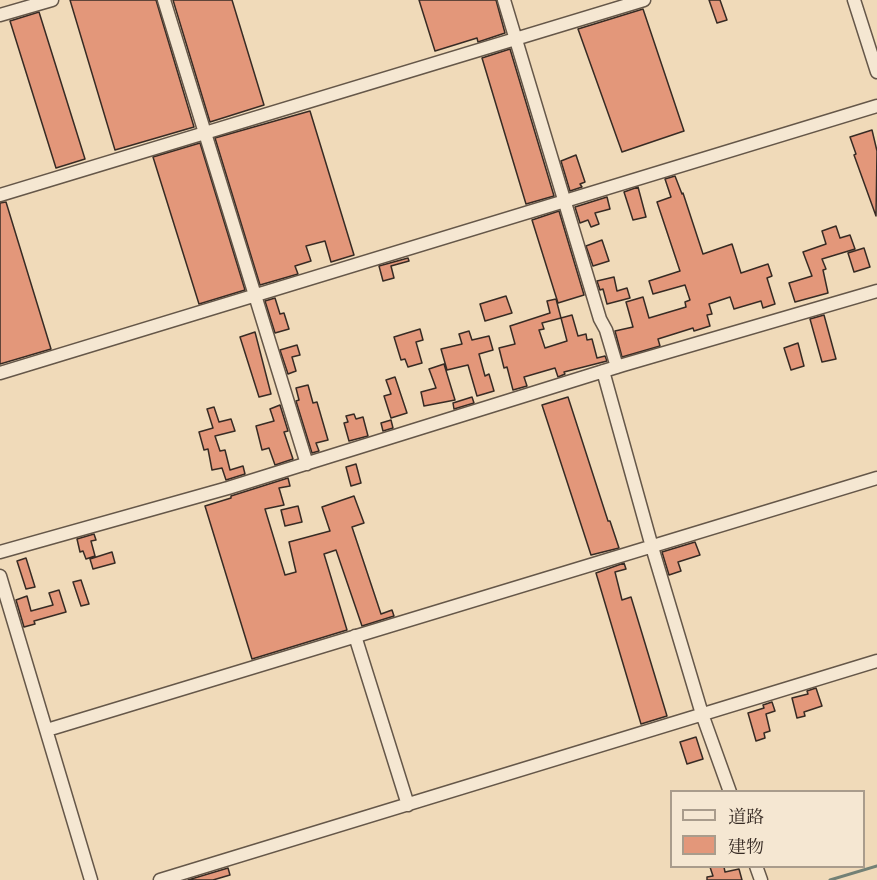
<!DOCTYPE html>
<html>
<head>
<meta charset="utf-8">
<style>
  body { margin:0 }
  #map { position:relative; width:877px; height:880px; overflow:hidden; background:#f0dab9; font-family:"IM FELL Great Primer","Noto Serif JP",serif }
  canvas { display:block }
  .legend { position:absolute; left:670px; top:790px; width:195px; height:78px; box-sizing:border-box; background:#f5e7d2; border:2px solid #a99c8c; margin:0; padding:8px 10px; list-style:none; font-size:18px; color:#372b24 }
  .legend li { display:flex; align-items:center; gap:12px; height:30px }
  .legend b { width:30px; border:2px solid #a99c8c }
</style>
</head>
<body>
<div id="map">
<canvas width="877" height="880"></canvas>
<ul class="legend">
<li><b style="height:8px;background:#f5e7d2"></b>道路</li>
<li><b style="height:16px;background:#e3977a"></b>建物</li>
</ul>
</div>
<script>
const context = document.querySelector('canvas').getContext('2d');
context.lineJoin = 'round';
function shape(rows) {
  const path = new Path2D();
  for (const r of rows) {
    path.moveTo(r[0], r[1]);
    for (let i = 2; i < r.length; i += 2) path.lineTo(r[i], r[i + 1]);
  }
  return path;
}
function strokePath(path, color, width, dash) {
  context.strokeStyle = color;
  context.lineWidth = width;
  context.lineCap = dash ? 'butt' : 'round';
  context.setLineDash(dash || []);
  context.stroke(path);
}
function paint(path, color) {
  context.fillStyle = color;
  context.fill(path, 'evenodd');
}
const stream = shape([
  [830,880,877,866]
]);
const building = shape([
  [70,0,156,0,194,127,115,150,70,0],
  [173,0,232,0,264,105,210,122,173,0],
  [419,0,496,0,505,33,478,42,477,38,435,51,419,0],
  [709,0,720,0,727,20,717,23,709,0],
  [643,9,684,131,622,152,578,29,643,9],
  [39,12,85,159,56,168,10,21,39,12],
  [510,49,554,196,526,204,482,58,510,49],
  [310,111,354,255,331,262,325,241,306,246,311,261,295,266,298,274,260,285,215,138,310,111],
  [872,130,877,151,876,216,854,155,856,154,850,137,872,130],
  [200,143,245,290,199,304,153,157,200,143],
  [576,155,585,182,580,184,582,187,570,191,561,161,576,155],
  [675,176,682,194,683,193,703,254,732,244,741,273,768,264,772,276,767,278,775,304,763,308,761,301,734,309,730,297,709,304,712,314,707,315,710,326,694,331,693,328,658,339,660,346,622,357,615,331,633,327,626,302,643,297,649,318,686,307,685,302,690,300,685,285,653,294,649,281,680,271,657,202,671,197,665,179,675,176],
  [638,187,646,217,633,220,624,192,638,187],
  [607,197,610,209,595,213,599,224,591,227,588,220,580,223,575,207,607,197],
  [6,202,51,349,0,364,0,203,6,202],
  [559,211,584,295,558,303,532,220,559,211],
  [836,226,840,238,850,235,855,249,822,259,826,269,823,270,828,293,795,302,789,283,812,276,803,252,826,244,822,231,836,226],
  [602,240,609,261,593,266,586,246,602,240],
  [864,248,870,267,854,272,848,253,864,248],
  [408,258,409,261,391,266,394,278,383,281,379,266,408,258],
  [614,277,617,291,627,288,630,298,607,304,603,289,600,290,597,281,614,277],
  [506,296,512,313,485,321,480,304,506,296],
  [275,298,280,314,284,313,289,329,275,333,265,301,275,298],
  [556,299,561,318,572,315,578,336,586,334,587,340,592,339,597,358,605,356,607,361,564,372,565,374,558,377,555,368,524,377,527,386,513,390,507,367,504,368,499,348,515,344,510,326,550,313,547,301,556,299],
  [561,318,567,341,545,348,539,330,544,329,542,323,561,318],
  [824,315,836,359,822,362,810,319,824,315],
  [420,329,423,340,416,342,422,363,408,367,405,359,401,360,394,337,420,329],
  [469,331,472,340,489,336,493,350,479,354,485,376,489,374,494,391,477,396,468,365,447,370,441,349,462,344,459,334,469,331],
  [255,332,271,394,259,397,240,337,255,332],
  [798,343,804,366,791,370,784,348,798,343],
  [297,345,300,355,292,357,296,371,288,374,280,350,297,345],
  [444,364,455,400,424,406,421,392,436,388,429,369,444,364],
  [395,377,407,413,391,418,384,396,391,394,386,380,395,377],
  [308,385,313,403,317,402,328,440,316,443,319,451,312,453,296,401,299,400,296,388,308,385],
  [472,397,474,403,454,409,453,403,472,397],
  [568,397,608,521,610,521,619,548,591,555,542,405,568,397],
  [280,405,288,431,284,432,293,459,275,465,269,448,262,450,256,426,274,421,270,409,280,405],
  [214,407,219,422,231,419,235,431,215,436,220,451,225,450,230,470,243,466,245,474,226,480,222,468,212,470,208,449,204,450,199,432,213,428,207,409,214,407],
  [354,414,356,419,363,417,368,436,349,441,344,423,348,422,346,416,354,414],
  [391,420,393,428,383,431,381,423,391,420],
  [356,464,361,483,351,486,346,467,356,464],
  [288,478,290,486,279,488,284,505,265,509,285,575,296,572,289,542,330,531,322,507,354,496,364,523,352,527,381,614,392,610,394,616,362,626,336,550,324,554,347,630,252,659,205,506,231,498,231,496,288,478],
  [298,506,302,522,285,526,281,510,298,506],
  [94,534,96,540,91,541,95,556,86,559,83,551,80,552,77,539,94,534],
  [695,542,700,555,678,562,681,571,669,575,662,552,695,542],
  [112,552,115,563,93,569,90,559,112,552],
  [26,558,35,587,26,589,17,561,26,558],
  [624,563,626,569,615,572,622,600,631,597,667,716,641,724,596,573,624,563],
  [81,580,89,604,81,606,73,582,81,580],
  [59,590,66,612,34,621,35,624,24,627,16,600,27,596,31,611,53,605,49,593,59,590],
  [816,688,822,706,804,712,805,716,797,718,792,698,808,694,807,691,816,688],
  [772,702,775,711,766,714,770,731,764,733,765,738,756,741,748,713,764,708,763,705,772,702],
  [696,737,703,759,687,764,680,742,696,737],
  [710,867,724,867,725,872,739,869,742,880,707,880,707,877,713,876,710,867],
  [228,868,230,875,213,880,188,880,228,868]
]);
const minor = shape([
  [164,0,307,464],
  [504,0,600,319,606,330,617,367],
  [854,0,877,72],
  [0,15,52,0],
  [0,195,644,0],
  [603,371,652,547,702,714,730,792],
  [0,373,877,106],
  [0,552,228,488,623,365,877,291],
  [0,576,91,880],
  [355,636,408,805],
  [47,730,877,478],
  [756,866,761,880],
  [160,880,877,661]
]);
strokePath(stream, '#738176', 3);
paint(building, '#e3977a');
strokePath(building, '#372b24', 1.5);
strokePath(minor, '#655749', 15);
strokePath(minor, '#f5e7d2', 12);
</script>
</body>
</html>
